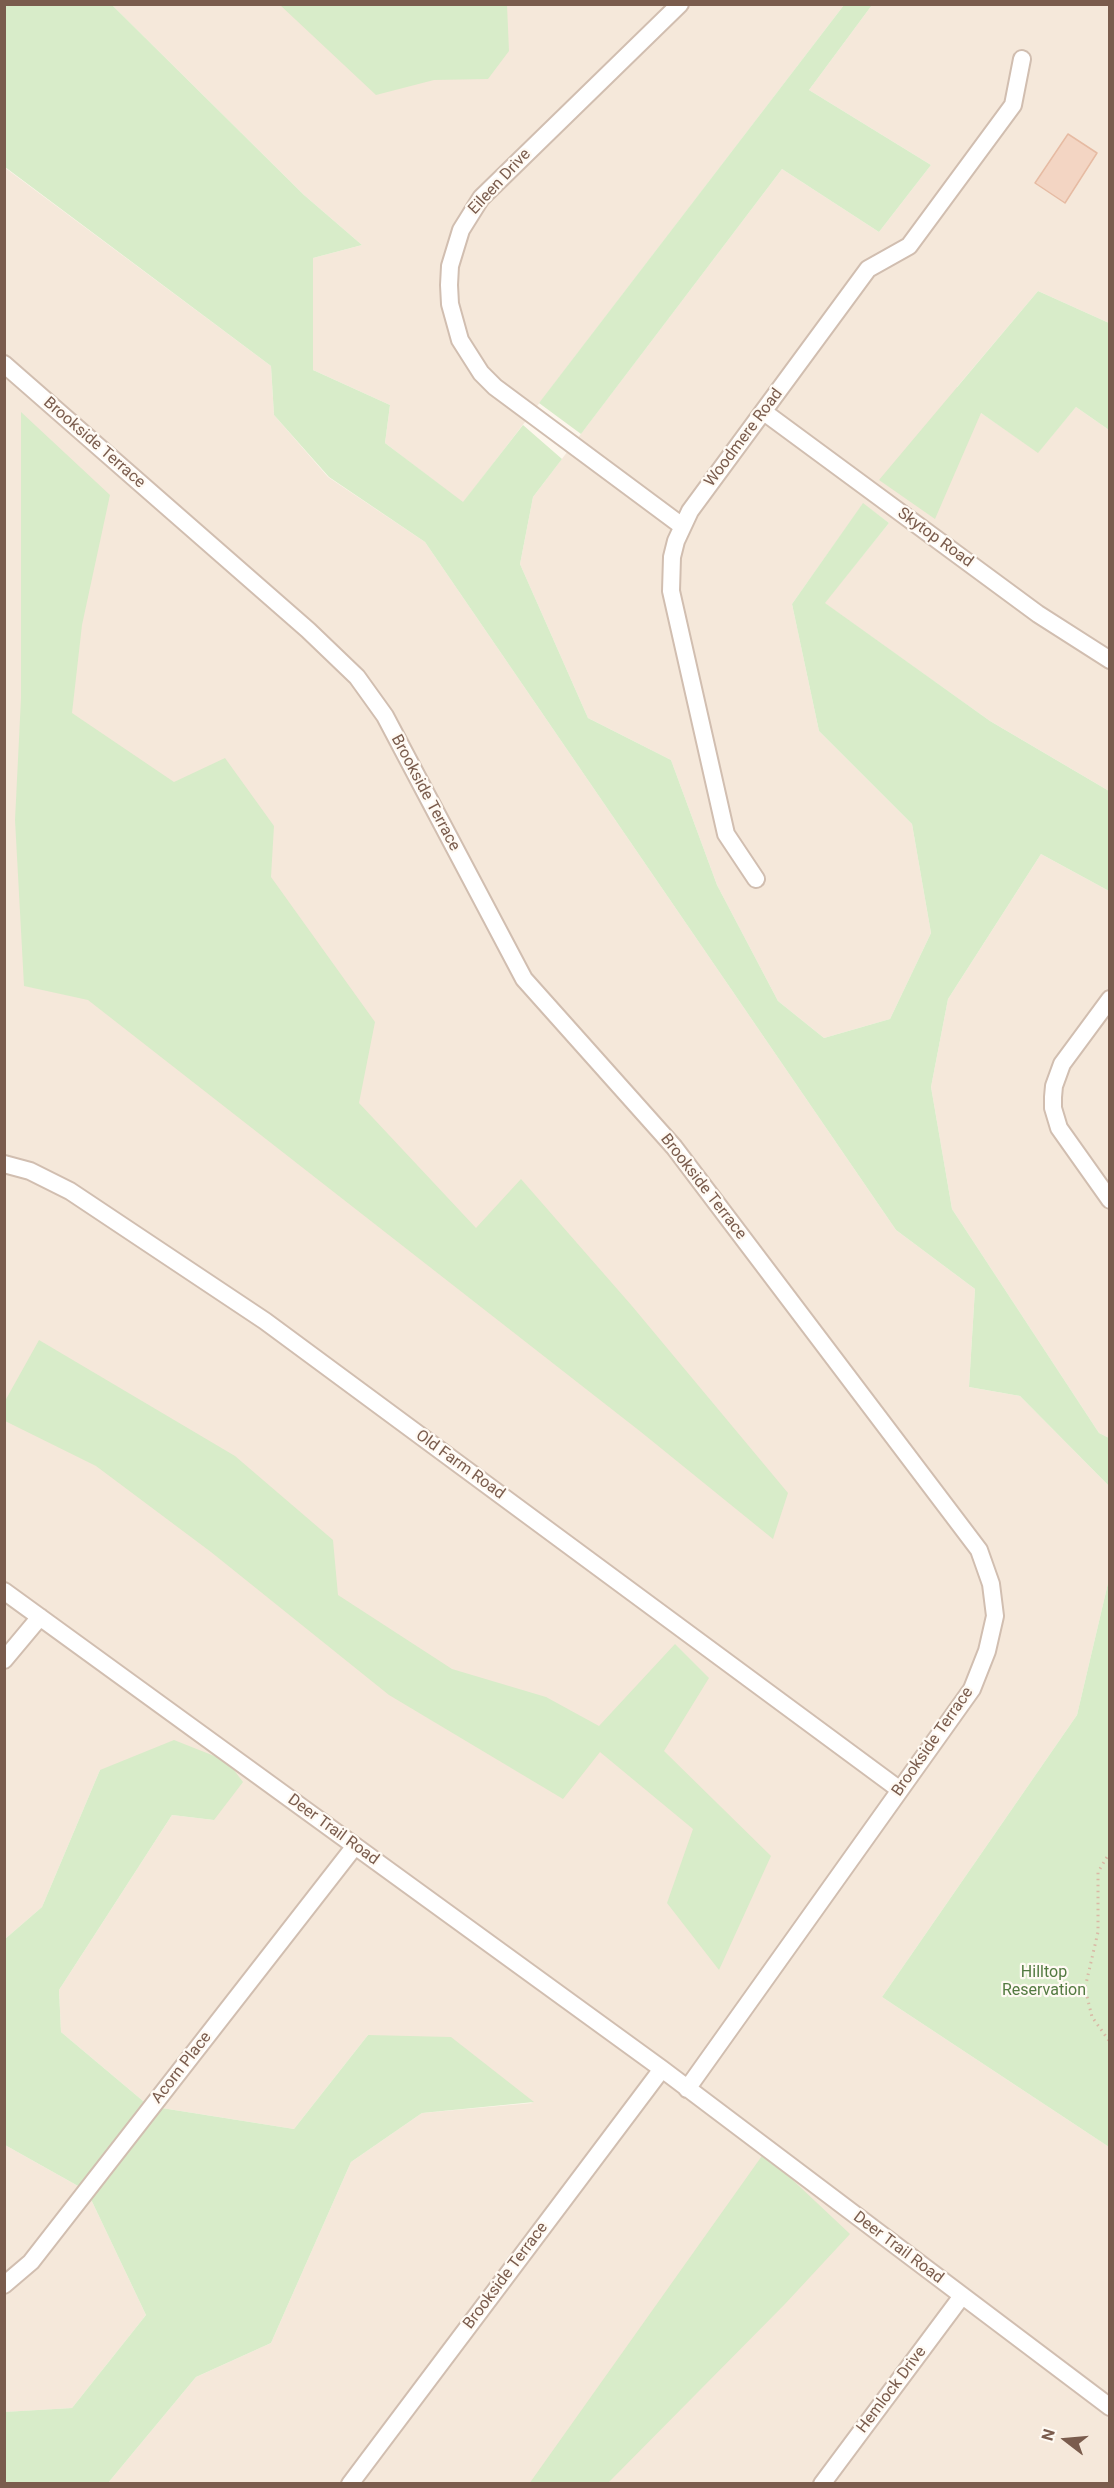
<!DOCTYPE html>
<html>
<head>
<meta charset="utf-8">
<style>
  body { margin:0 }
  #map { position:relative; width:1114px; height:2488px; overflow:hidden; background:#fdf6ec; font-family:Roboto,sans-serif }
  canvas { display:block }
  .frame { position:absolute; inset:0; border:6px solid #7a5c4d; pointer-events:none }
  .north { position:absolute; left:1036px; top:2410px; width:60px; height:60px; -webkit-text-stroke:4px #fffaf3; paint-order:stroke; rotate:286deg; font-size:16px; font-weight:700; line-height:24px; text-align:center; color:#7a5c4d }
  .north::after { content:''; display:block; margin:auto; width:21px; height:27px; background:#7a5c4d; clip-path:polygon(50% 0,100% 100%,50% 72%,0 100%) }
</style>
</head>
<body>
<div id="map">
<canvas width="1114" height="2488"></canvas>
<div class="frame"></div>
<div class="north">N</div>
</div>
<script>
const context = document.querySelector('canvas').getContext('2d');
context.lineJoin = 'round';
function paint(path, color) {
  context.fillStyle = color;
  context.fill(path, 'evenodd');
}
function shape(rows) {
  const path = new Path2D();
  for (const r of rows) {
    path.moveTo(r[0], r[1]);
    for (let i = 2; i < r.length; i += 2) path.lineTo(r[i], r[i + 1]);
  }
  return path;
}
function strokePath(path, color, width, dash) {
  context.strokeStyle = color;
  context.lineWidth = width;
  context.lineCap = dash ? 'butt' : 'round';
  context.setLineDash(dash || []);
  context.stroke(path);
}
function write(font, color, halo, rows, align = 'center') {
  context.font = font + ' Roboto,sans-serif';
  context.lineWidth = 4.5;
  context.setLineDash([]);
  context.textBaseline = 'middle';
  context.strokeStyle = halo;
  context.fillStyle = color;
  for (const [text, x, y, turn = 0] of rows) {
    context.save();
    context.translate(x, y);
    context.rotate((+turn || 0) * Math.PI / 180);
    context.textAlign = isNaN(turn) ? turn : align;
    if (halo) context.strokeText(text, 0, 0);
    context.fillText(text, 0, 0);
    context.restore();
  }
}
const residential = shape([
  [112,5,844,5,463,503,385,443,390,405,313,370,313,258,362,245,304,195],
  [872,5,1109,5,1109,323,1038,291,957,387,981,413,1038,452,1076,407,1109,430,1109,791,990,721,824,603,889,523,863,504,792,604,819,731,912,824,931,933,890,1019,824,1038,778,1001,717,885,671,760,588,718,520,564,533,497,782,169,879,232,931,165,809,90],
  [4,167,271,366,274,415,328,477,425,542,896,1230,975,1289,969,1387,1020,1396,1109,1486,1109,1579,1077,1715,882,1997,1109,2147,1109,2483,108,2483,196,2377,271,2343,351,2162,422,2113,533,2103,368,2035,294,2129,149,2106,61,2032,59,1990,172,1815,214,1820,100,1770,42,1907,5,1939],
  [1041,854,1109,891,1109,1438,1099,1433,952,1209,931,1087,948,999],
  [5,2145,87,2191,146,2315,72,2408,5,2412]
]);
const green = shape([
  [4,5,112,5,304,195,362,245,313,258,313,370,390,405,385,443,463,502,523,425,562,459,533,497,520,564,588,718,671,760,717,885,778,1001,824,1038,890,1019,931,933,912,824,819,731,792,604,863,503,889,523,825,603,990,721,1109,791,1109,891,1041,854,948,999,931,1087,952,1209,1099,1433,1109,1438,1109,1486,1020,1396,969,1387,975,1289,896,1230,425,542,329,477,274,415,271,366,5,167],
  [280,5,507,5,509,51,488,79,434,80,376,95],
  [844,5,872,5,809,90,931,165,879,232,782,169,581,434,539,403],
  [1038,291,1109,323,1109,430,1076,407,1038,453,981,413,935,519,879,480],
  [21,412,110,495,82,625,72,713,174,782,225,758,274,826,271,877,375,1022,359,1103,476,1228,521,1179,632,1306,788,1493,773,1539,641,1432,88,1000,24,986,15,820,21,698],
  [39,1340,235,1456,333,1540,338,1595,452,1669,546,1697,599,1726,675,1644,709,1678,664,1751,771,1856,719,1970,667,1903,693,1829,600,1752,563,1799,389,1695,211,1552,96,1466,5,1421,5,1401],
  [1109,1579,1110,2147,1109,2147,882,1997,1077,1715],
  [174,1740,227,1761,243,1782,214,1820,172,1815,59,1990,61,2032,149,2106,294,2129,368,2035,451,2037,534,2102,422,2113,351,2162,271,2343,196,2377,108,2483,5,2483,4,2412,72,2408,146,2315,87,2191,5,2145,5,1939,42,1907,100,1770],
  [764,2153,850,2234,785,2304,608,2483,529,2484]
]);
const building = shape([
  [1068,134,1097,153,1065,203,1035,183,1068,134]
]);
const path = shape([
  [1110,1852,1098,1872,1098,1932,1085,1988,1092,2017,1110,2042]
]);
const minor = shape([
  [680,4,481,198,461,230,450,266,449,285,450,304,460,340,481,373,495,387,682,526],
  [4,364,308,630,357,677,385,716,524,979,674,1147,979,1550,991,1584,995,1616,987,1651,972,1689,687,2089],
  [764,412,1038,614,1110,660],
  [756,879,726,834,671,591,672,557,676,541,690,511,868,269,909,246,1013,105,1022,59],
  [1110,999,1062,1064,1054,1086,1053,1097,1053,1108,1059,1128,1110,1200],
  [4,1164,30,1171,70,1191,265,1321,900,1790],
  [4,1591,662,2069,1110,2407],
  [4,1660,40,1617],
  [4,2285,31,2262,355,1846],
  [350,2484,662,2069],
  [822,2484,962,2296]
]);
const streetNames = [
  ["Eileen Drive",500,182,-47],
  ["Woodmere Road",744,438,-53],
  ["Brookside Terrace",94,443,41],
  ["Skytop Road",935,538,36],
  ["Brookside Terrace",425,793,62],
  ["Brookside Terrace",703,1187,52],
  ["Old Farm Road",460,1465,36],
  ["Brookside Terrace",933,1742,-55],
  ["Deer Trail Road",333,1830,36],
  ["Acorn Place",182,2068,-52],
  ["Deer Trail Road",898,2248,37],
  ["Brookside Terrace",506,2276,-53],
  ["Hemlock Drive",892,2390,-53]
];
const parkNames = [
  ["Hilltop",1044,1973],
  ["Reservation",1044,1991]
];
paint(residential, '#f5e8da');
paint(green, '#d8ecc9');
paint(building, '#f3d5c3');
strokePath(building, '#e6bba3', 1.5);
strokePath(minor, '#d1beb0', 20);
strokePath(path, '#d9b8a5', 3, [1.5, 4.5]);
strokePath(minor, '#fff', 16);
write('16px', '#7a5c4d', '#fffaf3', streetNames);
write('16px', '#537a41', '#fffaf3', parkNames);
</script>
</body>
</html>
